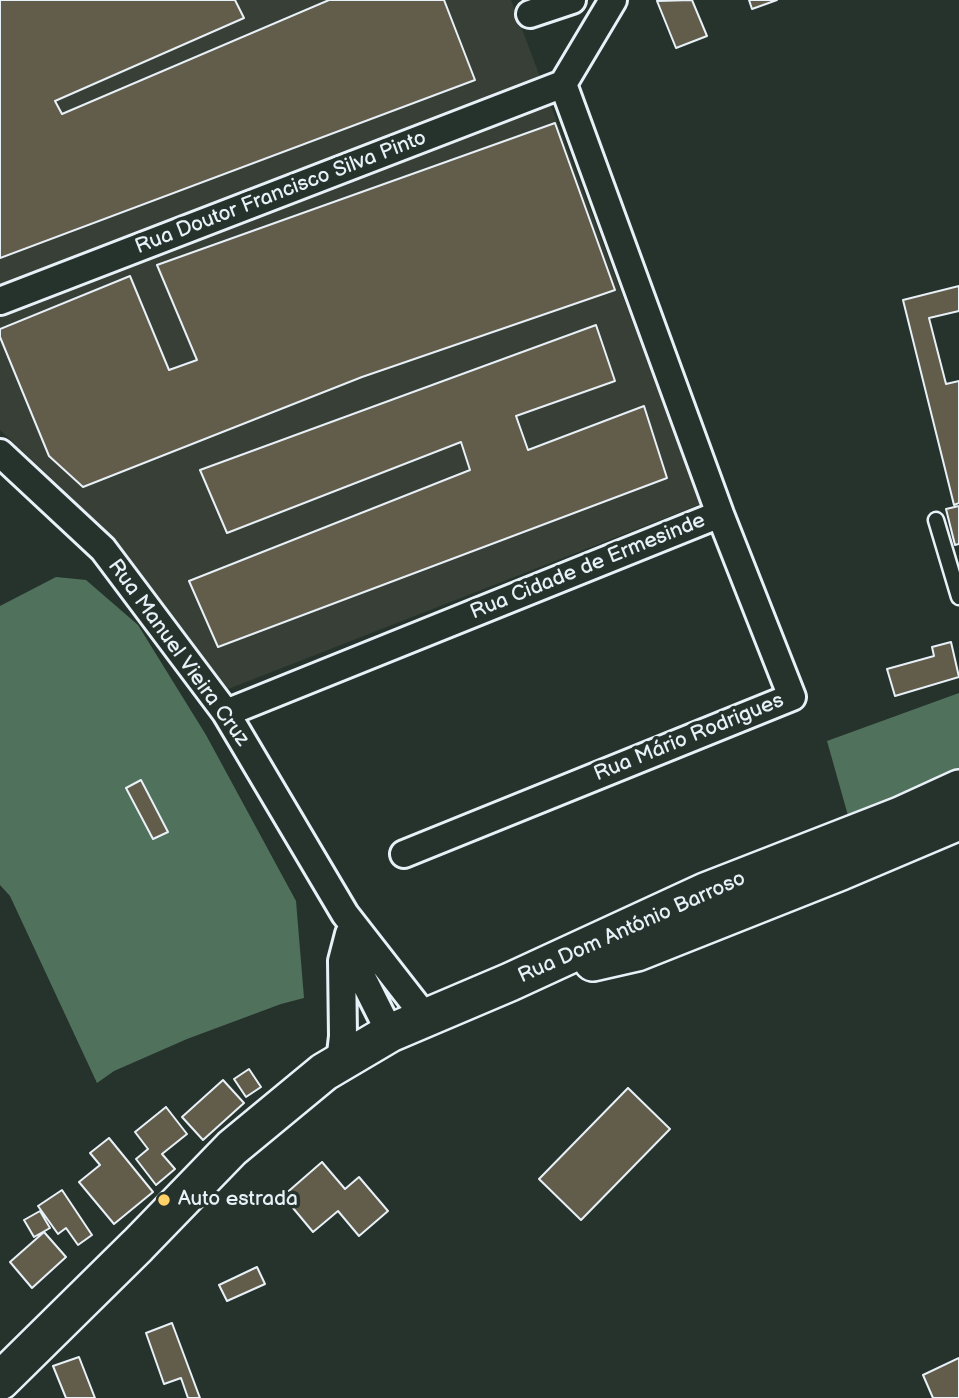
<!DOCTYPE html>
<html>
<head>
<meta charset="utf-8">
<style>
  body { margin:0 }
  canvas { display:block; background:#26332d }
</style>
</head>
<body>
<canvas width="959" height="1398"></canvas>
<script>
const context = document.querySelector('canvas').getContext('2d');
context.lineJoin = 'round';
function paint(path, color) {
  context.fillStyle = color;
  context.fill(path, 'evenodd');
}
function shape(rows) {
  const path = new Path2D();
  for (const r of rows) {
    path.moveTo(r[0], r[1]);
    for (let i = 2; i < r.length; i += 2) path.lineTo(r[i], r[i + 1]);
  }
  return path;
}
function strokePath(path, color, width, dash) {
  context.strokeStyle = color;
  context.lineWidth = width;
  context.lineCap = dash ? 'butt' : 'round';
  context.setLineDash(dash || []);
  context.stroke(path);
}
function write(font, color, halo, rows, align = 'center') {
  context.font = font + ' "Balsamiq Sans",sans-serif';
  context.lineWidth = 7;
  context.setLineDash([]);
  context.textBaseline = 'middle';
  context.strokeStyle = halo;
  context.fillStyle = color;
  for (const [text, x, y, turn = 0] of rows) {
    context.save();
    context.translate(x, y);
    context.rotate((+turn || 0) * Math.PI / 180);
    context.textAlign = isNaN(turn) ? turn : align;
    if (halo) context.strokeText(text, 0, 0);
    context.fillText(text, 0, 0);
    context.restore();
  }
}
const built = shape([
  [0,0,511,0,701,504,228,689,116,540,0,430]
]);
const green = shape([
  [56,577,86,580,138,625,206,735,296,901,304,998,281,1004,187,1039,114,1071,97,1083,10,896,0,885,0,606],
  [959,693,959,768,849,819,827,741]
]);
const building = shape([
  [0,0,235,0,244,18,55,101,62,114,329,0,444,0,475,80,0,258,0,0],
  [692,0,707,36,676,48,657,1,692,0],
  [749,0,777,0,752,9,749,0],
  [555,123,615,290,362,377,83,487,49,456,0,337,0,329,130,276,169,370,197,360,157,265,555,123],
  [959,286,959,311,929,318,946,384,959,381,959,503,954,505,903,300,959,286],
  [596,325,615,381,516,416,528,450,644,406,667,478,218,647,189,581,470,470,461,442,227,533,200,470,596,325],
  [959,506,959,544,955,545,946,509,959,506],
  [951,642,959,677,895,696,887,669,934,656,932,647,951,642],
  [141,780,168,832,153,839,126,788,141,780],
  [249,1069,261,1087,246,1097,234,1079,249,1069],
  [223,1080,244,1103,203,1140,182,1117,223,1080],
  [628,1088,670,1129,581,1220,539,1179,628,1088],
  [166,1107,187,1134,162,1154,175,1169,156,1185,136,1159,148,1149,135,1132,166,1107],
  [109,1138,153,1192,114,1224,79,1182,100,1165,90,1153,109,1138],
  [322,1162,345,1189,359,1177,388,1211,359,1236,338,1211,313,1232,283,1196,322,1162],
  [62,1190,92,1235,78,1245,66,1228,58,1234,38,1206,62,1190],
  [40,1211,50,1228,34,1237,24,1220,40,1211],
  [44,1232,66,1257,32,1288,10,1262,44,1232],
  [257,1267,265,1284,227,1301,219,1285,257,1267],
  [172,1323,200,1398,188,1398,181,1378,164,1384,146,1333,172,1323],
  [79,1357,95,1398,66,1398,53,1366,79,1357],
  [959,1358,959,1398,933,1398,923,1375,959,1358]
]);
const service = shape([
  [936,520,959,597]
]);
const minor = shape([
  [530,14,572,0],
  [563,84,613,0],
  [0,301,563,84],
  [0,453,103,549,226,713,345,914,426,1018],
  [226,713,720,514],
  [404,854,792,697,720,514,563,84],
  [350,940,360,973,390,1033],
  [340,1063,343,1036,342,961,349,934]
]);
const secondary = shape([
  [593,962,637,952,841,871,959,821],
  [0,1381,138,1245,232,1148,324,1072,390,1033,510,982,705,892,900,816,959,789]
]);
const markers = [
  [164,1200,7,"#ffd166"]
];
const streetNames = [
  ["Rua Doutor Francisco Silva Pinto",281,193,-21],
  ["Rua Cidade de Ermesinde",588,567,-22],
  ["Rua Manuel Vieira Cruz",178,653,54],
  ["Rua Mário Rodrigues",689,738,-22],
  ["Rua Dom António Barroso",632,928,-24]
];
const poiNames = [
  ["Auto estrada",178,1200]
];
paint(built, '#383f36');
paint(green, '#50715b');
paint(building, '#625c4b');
strokePath(building, '#e8f1f8', 2);
strokePath(service, '#e8f1f8', 19);
strokePath(minor, '#e8f1f8', 32);
strokePath(secondary, '#e8f1f8', 42);
strokePath(service, '#26332d', 14);
strokePath(minor, '#26332d', 26);
strokePath(secondary, '#26332d', 37);
for (const [x, y, r, color] of markers) {
  const dot = new Path2D();
  dot.arc(x, y, r, 0, 2 * Math.PI);
  context.fillStyle = color;
  context.fill(dot);
  strokePath(dot, '#26332d', 2.5);
}
write('21px', '#e8f1f8', '#26332d', streetNames);
write('21px', '#e8f1f8', '#26332d', poiNames, 'left');
</script>
</body>
</html>
